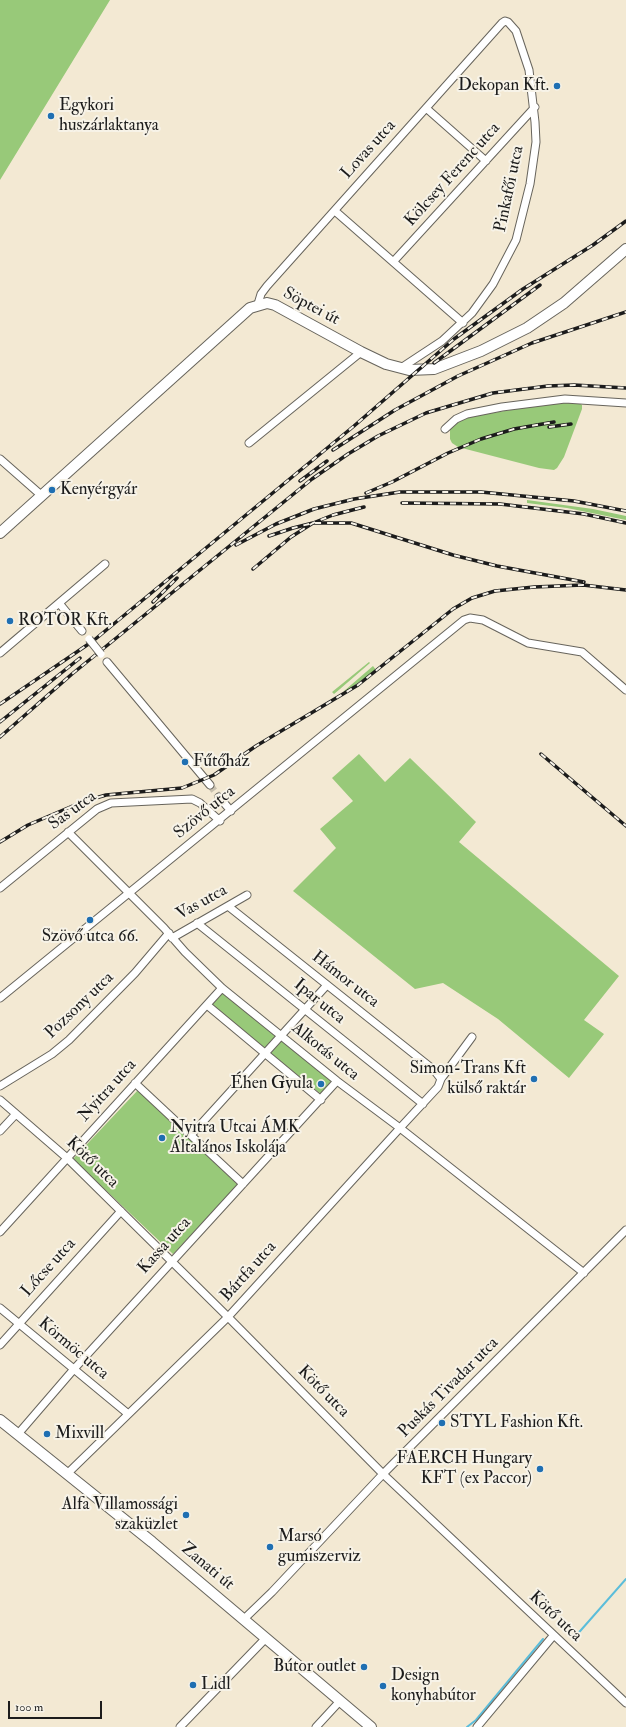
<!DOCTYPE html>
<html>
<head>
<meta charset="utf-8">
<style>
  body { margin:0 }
  #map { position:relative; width:626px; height:1727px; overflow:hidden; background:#f3e9d3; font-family:"IM FELL Double Pica",serif }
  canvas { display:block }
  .scale { position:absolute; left:8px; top:1701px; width:94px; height:18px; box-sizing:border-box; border:2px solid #1c1c1c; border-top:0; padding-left:5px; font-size:12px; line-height:14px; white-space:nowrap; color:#1c1c1c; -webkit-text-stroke:3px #f7f3e8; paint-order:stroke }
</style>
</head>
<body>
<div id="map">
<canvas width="626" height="1727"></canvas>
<div class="scale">100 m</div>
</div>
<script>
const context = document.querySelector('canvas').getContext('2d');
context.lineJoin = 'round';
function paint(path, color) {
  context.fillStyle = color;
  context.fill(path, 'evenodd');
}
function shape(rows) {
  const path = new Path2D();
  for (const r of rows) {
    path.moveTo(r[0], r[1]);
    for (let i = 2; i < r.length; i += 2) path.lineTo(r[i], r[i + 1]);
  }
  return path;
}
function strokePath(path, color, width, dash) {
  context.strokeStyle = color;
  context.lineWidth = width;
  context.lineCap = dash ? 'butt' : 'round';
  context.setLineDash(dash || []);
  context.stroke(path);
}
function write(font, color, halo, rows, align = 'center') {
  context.font = font + ' "IM FELL Double Pica",serif';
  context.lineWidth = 4;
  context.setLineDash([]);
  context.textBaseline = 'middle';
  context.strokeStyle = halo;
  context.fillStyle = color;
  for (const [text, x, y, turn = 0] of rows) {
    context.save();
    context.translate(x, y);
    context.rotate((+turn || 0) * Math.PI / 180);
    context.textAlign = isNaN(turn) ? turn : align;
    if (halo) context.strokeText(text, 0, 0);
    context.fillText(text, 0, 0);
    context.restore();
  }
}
const green = shape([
  [0,0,110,0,0,180],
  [559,402,579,403,582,405,582,409,564,457,557,468,554,470,539,468,458,447,452,443,450,439,450,429,455,424,468,417],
  [527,500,593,509,626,516,626,520,567,508,527,503],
  [369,662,370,663,340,689,334,694,332,692],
  [373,666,376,670,345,692,344,691],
  [359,754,385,782,410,758,476,822,459,842,619,976,584,1020,604,1034,569,1078,498,1019,443,983,415,989,293,891,336,848,320,829,353,801,332,778],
  [222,991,332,1080,321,1094,211,1005],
  [138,1090,238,1185,173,1254,73,1159]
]);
const stream = shape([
  [574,1638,626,1579],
  [467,1727,476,1720,543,1639]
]);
const streetTunnel = shape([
  [210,785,219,797]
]);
const street = shape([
  [426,108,486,161],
  [335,211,463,323],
  [393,262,535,107],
  [258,304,261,294,267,286,502,23,505,21,508,22,516,31,529,70,535,122,536,142,530,184,516,240,493,284,472,313,442,341,401,368],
  [445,429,456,419,467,414,502,407,565,399,626,403],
  [249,443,361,352],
  [0,459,41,495],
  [59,603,82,631],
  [0,653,105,564],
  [107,662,210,785],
  [219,797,231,811],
  [68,832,164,928,185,952,222,988,337,1081,400,1128,584,1273],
  [0,888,97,809,111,803,192,799,200,803,220,821],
  [228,906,434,1070,441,1079],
  [197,923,423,1104],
  [172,938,247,895],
  [0,998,464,620,470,618,483,620,528,643,582,652,626,690],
  [207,1005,321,1100],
  [135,1083,243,1184],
  [0,1086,52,1054,69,1040,135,973,169,933],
  [0,1100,67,1158,228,1317,383,1474,626,1703],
  [0,1131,15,1115],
  [191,1135,327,985],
  [0,1232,222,988],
  [0,1308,127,1413],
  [0,1345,121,1211],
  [18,1434,74,1369,337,1081],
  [67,1474,228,1317,400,1128,438,1087,441,1079,472,1037],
  [244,1619,272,1592,383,1474,626,1230],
  [180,1727,266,1638],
  [316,1727,340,1701],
  [477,1727,553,1636]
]);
const secondary = shape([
  [0,533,250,308,267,303,275,305,361,352,386,364,409,370,434,369,481,351,527,328,564,303,626,249],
  [0,1420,152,1542,371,1727]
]);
const rail = shape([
  [434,363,540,285],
  [549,427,571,424],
  [333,450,395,410,458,376,532,343,626,312],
  [300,481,327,461],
  [366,493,392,482,448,453,481,439,514,429,554,422],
  [402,503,500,504,584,514,626,523],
  [269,536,293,528,313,523,351,523,453,555,497,566,584,582],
  [236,545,276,524,314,509,354,499,400,492,481,492,574,501,626,511],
  [253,569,291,537,313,523,333,515,364,507],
  [153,602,177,578],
  [0,704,93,641,354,426,454,339,523,289,593,245,626,221],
  [0,722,80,658],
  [0,737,72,674,312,479,348,454,378,436,426,413,493,393,548,386,574,385,626,388],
  [541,754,626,826],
  [0,842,28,825,82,802,106,795,182,788,214,775,256,746,358,685,453,609,472,598,495,591,534,587,583,585,626,590]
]);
const streetBridge = shape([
  [89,639,101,654]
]);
const markers = [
  [557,86,4,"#1f6fb2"],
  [51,116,4,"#1f6fb2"],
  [52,490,4,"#1f6fb2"],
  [10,621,4,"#1f6fb2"],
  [185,762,4,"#1f6fb2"],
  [90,920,4,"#1f6fb2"],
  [534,1079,4,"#1f6fb2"],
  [321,1084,4,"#1f6fb2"],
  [162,1138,4,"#1f6fb2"],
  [442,1423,4,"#1f6fb2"],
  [47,1434,4,"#1f6fb2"],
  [540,1469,4,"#1f6fb2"],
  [186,1515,4,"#1f6fb2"],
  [270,1547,4,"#1f6fb2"],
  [364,1667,4,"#1f6fb2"],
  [193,1685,4,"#1f6fb2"],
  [383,1686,4,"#1f6fb2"]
];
const poiNames = [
  ["Dekopan Kft.",549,86,"right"],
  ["Egykori",59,106],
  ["huszárlaktanya",59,126],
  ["Kenyérgyár",60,490],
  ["ROTOR Kft.",18,621],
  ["Fűtőház",193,762],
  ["Szövő utca 66.",90,937,"center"],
  ["Simon-Trans Kft",526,1069,"right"],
  ["külső raktár",526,1089,"right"],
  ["Éhen Gyula",313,1084,"right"],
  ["Nyitra Utcai ÁMK",170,1128],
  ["Általános Iskolája",170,1148],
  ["STYL Fashion Kft.",450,1423],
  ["Mixvill",55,1434],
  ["FAERCH Hungary",532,1459,"right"],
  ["KFT (ex Paccor)",532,1479,"right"],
  ["Alfa Villamossági",178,1505,"right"],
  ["szaküzlet",178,1525,"right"],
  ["Marsó",278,1537],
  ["gumiszerviz",278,1557],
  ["Bútor outlet",356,1667,"right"],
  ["Design",391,1676],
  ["konyhabútor",391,1696],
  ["Lidl",201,1685]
];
const streetNames = [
  ["Lovas utca",369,150,-48],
  ["Kölcsey Ferenc utca",453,175,-48],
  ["Pinkafői utca",510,189,-78],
  ["Söptei út",311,307,28],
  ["Sas utca",73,811,-36],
  ["Szövő utca",205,813,-39],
  ["Vas utca",202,903,-29],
  ["Hámor utca",345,980,38],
  ["Ipar utca",319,1002,39],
  ["Pozsony utca",80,1006,-44],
  ["Alkotás utca",325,1052,39],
  ["Nyitra utca",108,1091,-48],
  ["Kötő utca",92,1163,44],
  ["Kassa utca",165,1246,-48],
  ["Lőcse utca",49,1268,-48],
  ["Bártfa utca",249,1272,-48],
  ["Körmöc utca",73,1349,40],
  ["Puskás Tivadar utca",449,1388,-45],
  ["Kötő utca",323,1392,45],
  ["Zanati út",207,1567,40],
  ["Kötő utca",555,1617,43]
];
paint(green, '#98c979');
strokePath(stream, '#5bbdda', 2);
strokePath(streetTunnel, '#c8c0ae', 7, [7, 3.5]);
strokePath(street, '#67645c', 9);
strokePath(secondary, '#67645c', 12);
strokePath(street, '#fff', 7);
strokePath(secondary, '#fff', 10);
strokePath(rail, '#1c1c1c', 3.5);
strokePath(rail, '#f7f3e8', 2, [6]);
strokePath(streetBridge, '#67645c', 9, []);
strokePath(streetBridge, '#fff', 7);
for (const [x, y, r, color] of markers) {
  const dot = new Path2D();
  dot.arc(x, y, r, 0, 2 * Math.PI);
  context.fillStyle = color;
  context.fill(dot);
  strokePath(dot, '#f7f3e8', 1.5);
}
write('17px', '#1c1c1c', '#f7f3e8', poiNames, 'left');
write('17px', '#1c1c1c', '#f7f3e8', streetNames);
</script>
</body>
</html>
